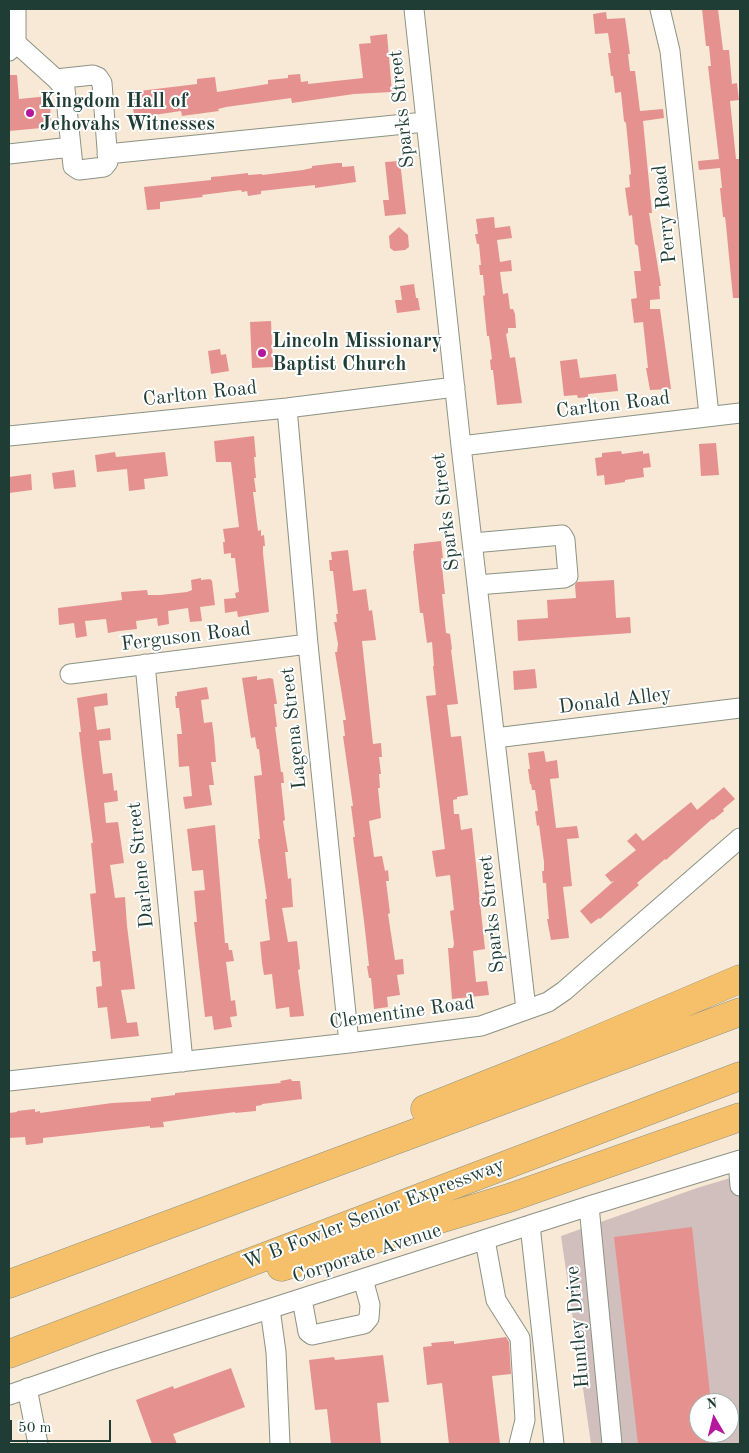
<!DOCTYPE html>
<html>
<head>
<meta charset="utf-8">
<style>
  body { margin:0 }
  #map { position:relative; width:749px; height:1453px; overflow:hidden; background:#f7e9d5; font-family:"Old Standard TT",serif }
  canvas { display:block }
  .frame { position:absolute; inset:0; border:10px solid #1f3d34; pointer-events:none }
  .north { position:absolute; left:689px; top:1393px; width:50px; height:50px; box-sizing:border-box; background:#fff; border:1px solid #a5b1ae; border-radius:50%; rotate:352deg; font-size:14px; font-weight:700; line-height:20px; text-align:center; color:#1f3d34 }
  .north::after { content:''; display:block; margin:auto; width:18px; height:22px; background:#b5179e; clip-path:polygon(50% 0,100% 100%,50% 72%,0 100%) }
  .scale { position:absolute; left:10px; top:1420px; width:101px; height:22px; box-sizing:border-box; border:2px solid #1f3d34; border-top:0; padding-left:6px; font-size:15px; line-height:18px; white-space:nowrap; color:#1f3d34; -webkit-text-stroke:4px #fff; paint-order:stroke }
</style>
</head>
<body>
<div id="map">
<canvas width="749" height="1453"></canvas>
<div class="frame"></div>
<div class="north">N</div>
<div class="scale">50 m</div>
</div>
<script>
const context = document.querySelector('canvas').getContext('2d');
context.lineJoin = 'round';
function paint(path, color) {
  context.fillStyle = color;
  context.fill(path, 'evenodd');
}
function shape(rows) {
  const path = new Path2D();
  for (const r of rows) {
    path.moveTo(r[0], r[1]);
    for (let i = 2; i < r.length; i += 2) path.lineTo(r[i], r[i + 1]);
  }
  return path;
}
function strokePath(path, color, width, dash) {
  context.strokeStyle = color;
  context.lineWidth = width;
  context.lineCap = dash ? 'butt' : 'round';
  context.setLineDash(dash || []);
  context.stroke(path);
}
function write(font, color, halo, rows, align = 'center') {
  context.font = font + ' "Old Standard TT",serif';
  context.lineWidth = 4;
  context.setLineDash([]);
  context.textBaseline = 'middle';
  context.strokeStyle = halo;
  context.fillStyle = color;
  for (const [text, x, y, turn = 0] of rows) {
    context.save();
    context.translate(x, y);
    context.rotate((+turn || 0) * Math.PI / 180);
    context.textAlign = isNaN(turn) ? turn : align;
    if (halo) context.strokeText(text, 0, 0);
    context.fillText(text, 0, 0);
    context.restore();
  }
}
const industrial = shape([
  [740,1175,740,1444,591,1444,561,1236,697,1188],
  [699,1403,729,1403,729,1433,699,1433]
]);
const building = shape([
  [702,9,718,9,723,50,729,50,732,84,737,83,739,100,730,101,736,159,739,159,740,173,740,298,733,298,726,225,725,217,723,217,720,188,722,188,720,168,699,170,698,161,719,159,708,66,711,66,709,46,706,46],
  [606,12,607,19,625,18,630,54,628,54,630,71,635,71,640,111,663,109,664,118,643,121,652,213,649,213,661,286,659,286,660,299,650,300,650,309,660,309,671,389,650,390,646,368,648,368,643,322,634,323,631,299,637,298,634,271,641,271,638,246,635,244,632,215,629,216,625,188,630,187,629,175,631,174,626,123,624,121,621,92,615,93,613,76,611,76,608,53,611,53,608,33,595,34,593,14],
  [387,34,392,92,354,94,292,103,291,98,226,107,218,109,219,111,182,116,181,111,147,116,146,114,134,115,131,92,197,84,197,79,215,77,217,92,268,84,268,80,288,78,288,75,300,74,301,82,308,81,308,84,363,78,359,44,371,43,370,36],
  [9,75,17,75,19,99,49,96,52,127,9,131],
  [400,161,406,214,385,216,383,200,389,200,385,162],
  [337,163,342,163,342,167,354,166,356,182,315,188,315,185,261,191,261,194,248,196,247,191,242,192,241,190,202,195,203,197,160,202,160,209,147,210,144,187,211,180,211,177,222,176,248,173,248,175,262,174,262,175,303,170,312,168,312,166],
  [494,217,495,228,510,226,512,238,497,240,500,262,511,260,512,271,500,272,503,294,508,293,510,309,513,309,515,314,516,328,508,328,508,333,506,334,510,358,515,357,522,403,497,405,493,370,491,370,490,360,492,359,489,336,487,336,483,296,485,295,483,275,480,275,479,265,481,265,479,244,477,244,475,234,478,234,476,219],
  [399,227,408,235,409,247,405,250,394,251,390,248,389,236],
  [414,284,416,298,418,298,420,310,397,313,395,300,402,300,400,286],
  [271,321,273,367,252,368,250,322],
  [220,349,221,355,226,354,229,371,211,374,208,351],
  [577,359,580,378,616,374,618,391,588,394,588,397,578,398,577,395,564,396,560,361],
  [254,436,256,457,254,457,256,478,254,478,256,492,253,492,258,531,261,530,261,536,264,535,265,546,263,546,263,553,269,612,238,617,237,611,225,613,224,599,236,598,235,593,239,592,235,558,231,558,231,553,224,554,223,542,225,542,223,529,239,527,231,462,216,462,214,441],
  [716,443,719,475,701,476,699,444],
  [621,451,622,454,643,451,643,454,649,453,651,467,643,468,644,477,625,480,625,482,605,485,604,475,597,476,595,458,602,457,602,453],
  [115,452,116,457,165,452,168,476,144,479,145,489,129,491,127,469,97,472,95,455],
  [74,470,76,487,54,489,52,473],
  [31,474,32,490,9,493,9,477],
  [441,541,443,558,441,558,445,594,442,594,446,633,450,634,452,649,451,650,458,704,447,705,451,737,461,736,468,795,457,797,457,799,453,800,454,814,459,814,461,830,472,828,485,949,473,951,476,982,487,981,489,995,452,999,448,948,453,948,454,944,450,911,454,910,450,875,436,877,432,851,445,849,426,696,436,695,433,666,434,666,432,642,427,643,423,613,420,613,413,551,414,551,414,544],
  [348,550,353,591,366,589,369,611,372,610,376,640,362,641,373,744,381,743,382,757,379,757,381,774,379,774,380,788,378,788,381,818,369,821,374,857,382,856,385,871,388,870,389,881,386,881,390,913,388,914,395,960,403,959,404,974,397,975,400,995,387,997,388,1007,374,1009,371,978,369,978,367,966,369,966,364,921,353,837,355,837,354,829,351,806,353,806,343,736,345,736,343,720,346,720,335,652,337,652,338,644,334,622,337,622,336,614,338,614,333,571,330,571,329,560,332,560,331,552],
  [201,578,201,580,210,579,212,581,215,605,200,607,202,621,190,622,188,608,168,611,169,624,158,626,157,618,136,621,137,629,119,631,108,633,106,619,85,621,87,636,76,638,74,623,59,625,58,608,122,600,121,592,147,590,148,595,160,595,187,592,192,590,191,580],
  [614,580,616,618,630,617,631,633,518,641,517,620,548,618,547,600,576,598,575,585,577,582],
  [535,669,537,688,514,690,513,671],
  [257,676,257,680,270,678,273,679,277,704,274,704,277,727,275,727,276,734,281,772,283,772,284,783,281,783,285,820,283,821,288,852,285,852,288,879,291,878,293,907,282,908,288,942,297,941,300,969,298,970,304,1016,290,1017,289,1007,276,1009,272,974,264,975,262,963,260,942,270,940,265,899,267,899,258,839,260,839,254,776,262,775,259,749,257,749,255,737,251,738,242,678],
  [207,687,209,699,201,700,204,723,212,722,214,737,216,762,211,762,214,785,209,785,212,805,185,809,183,797,192,796,189,766,179,767,177,734,182,734,179,708,176,708,175,696,177,696,177,692],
  [107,693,108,705,94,707,97,730,110,728,111,740,99,741,103,774,112,773,114,791,117,790,118,801,104,803,106,823,118,822,124,863,110,865,115,898,125,897,127,926,135,989,121,990,127,1023,137,1022,139,1036,111,1039,107,1007,98,1008,96,987,102,986,100,961,93,962,92,951,96,951,90,894,96,893,91,843,93,843,82,758,79,732,81,732,77,698],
  [544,751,546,762,557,760,559,778,550,779,556,828,577,826,579,838,567,839,572,886,563,887,569,938,551,940,547,919,549,919,548,909,546,883,543,883,542,871,544,871,544,862,539,825,537,826,535,811,538,811,535,790,532,790,531,784,530,784,528,769,530,769,528,753],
  [724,787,735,799,723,809,724,811,713,820,712,819,666,860,665,859,637,883,639,885,600,919,599,918,591,924,580,911,614,881,611,882,605,875,636,850,627,841,636,833,643,841,691,802,697,810],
  [215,825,225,943,228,943,229,950,232,950,234,961,226,962,231,1001,235,1000,237,1016,230,1017,232,1027,214,1030,212,1016,205,1017,194,922,197,922,194,891,205,890,203,870,192,871,187,829],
  [291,1079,292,1081,300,1081,302,1099,262,1104,262,1105,256,1106,256,1111,235,1113,235,1112,163,1122,164,1127,150,1128,150,1126,43,1138,43,1143,26,1145,25,1137,9,1138,9,1113,17,1112,17,1111,35,1109,35,1112,40,1111,40,1113,112,1103,151,1101,151,1098,175,1095,175,1093,259,1085,281,1083,280,1081],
  [692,1227,711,1403,699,1403,699,1433,715,1433,716,1444,638,1444,614,1237],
  [506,1337,509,1342,511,1374,492,1376,500,1444,449,1444,442,1383,427,1385,423,1347,432,1346,431,1343,454,1341,454,1344],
  [383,1355,389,1402,377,1403,381,1444,331,1444,327,1409,315,1410,309,1360,334,1357,335,1360],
  [231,1368,245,1407,173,1434,177,1444,152,1444,136,1400,173,1386,174,1389]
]);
const minor = shape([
  [414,9,461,446,526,1009],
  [660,9,670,51,709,415],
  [9,51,16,43,16,9],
  [56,79,93,75,98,77,102,83,108,162,104,167,79,170,73,166,71,147],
  [9,154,71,147,65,89,56,79,16,43],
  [107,154,425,122],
  [287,408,308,644,349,1043],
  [9,436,287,408,455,387],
  [461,446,740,413],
  [473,543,562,535,565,540,568,576,564,578,477,585],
  [145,664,183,1062],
  [70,674,308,644],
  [495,738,740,708],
  [9,1081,349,1043,481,1026,548,1002,564,991,740,838],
  [738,1161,740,1186],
  [589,1206,612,1444],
  [530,1225,554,1444],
  [485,1240,496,1300,520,1338,525,1420,519,1444],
  [302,1299,308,1332,312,1335,364,1324,369,1318,370,1305,363,1279],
  [270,1309,276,1352,280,1444],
  [27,1388,38,1444],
  [9,1395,104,1362,589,1206,740,1160]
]);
const highway = shape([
  [425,1109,561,1055,740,979],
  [281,1267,509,1198,740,1117],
  [9,1284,740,1012],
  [9,1354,740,1076]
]);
const markers = [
  [30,113,5,"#b5179e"],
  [262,353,5,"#b5179e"]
];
const poiNames = [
  ["Kingdom Hall of",40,102],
  ["Jehovahs Witnesses",40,125],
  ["Lincoln Missionary",272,342],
  ["Baptist Church",272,365]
];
const streetNames = [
  ["Sparks Street",402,109,-96],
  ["Perry Road",665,214,-96],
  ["Carlton Road",200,394,-6],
  ["Carlton Road",613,405,-7],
  ["Sparks Street",446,512,-97],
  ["Ferguson Road",186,637,-7],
  ["Donald Alley",615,701,-7],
  ["Lagena Street",294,728,-96],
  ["Darlene Street",141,865,-96],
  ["Sparks Street",492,914,-96],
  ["Clementine Road",402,1013,-8],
  ["W B Fowler Senior Expressway",374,1214,-21],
  ["Corporate Avenue",367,1254,-18],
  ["Huntley Drive",578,1327,-95]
];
paint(industrial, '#d1bfbd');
paint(building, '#e5918f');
strokePath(minor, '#8b9384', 21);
strokePath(highway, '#8b9384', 29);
strokePath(minor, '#fff', 19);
strokePath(highway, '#f6c06b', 28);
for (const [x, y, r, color] of markers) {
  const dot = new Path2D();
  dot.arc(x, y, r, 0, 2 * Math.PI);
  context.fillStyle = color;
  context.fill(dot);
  strokePath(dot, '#fff', 2);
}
write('bold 20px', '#1f3d34', '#fff', poiNames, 'left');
write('20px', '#1f3d34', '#fff', streetNames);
</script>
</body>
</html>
